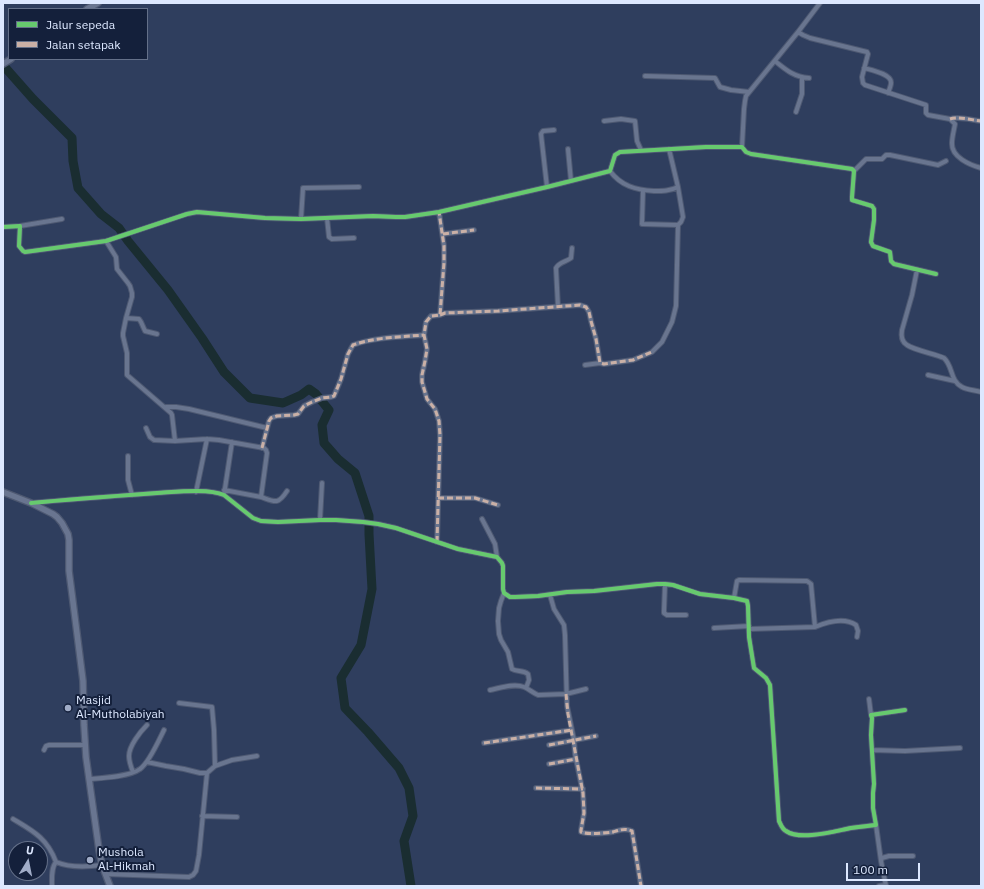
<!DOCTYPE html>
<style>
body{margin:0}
#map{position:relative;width:984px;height:889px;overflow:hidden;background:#2f3e5e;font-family:"IBM Plex Sans",sans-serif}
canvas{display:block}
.frame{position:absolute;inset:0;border:4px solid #dde8ff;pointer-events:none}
.legend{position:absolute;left:8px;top:8px;width:140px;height:52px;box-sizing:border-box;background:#14203b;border:1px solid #647089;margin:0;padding:5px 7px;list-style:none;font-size:12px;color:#dde8ff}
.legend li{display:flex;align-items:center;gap:8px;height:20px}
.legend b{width:20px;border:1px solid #647089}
.north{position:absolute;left:8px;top:841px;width:40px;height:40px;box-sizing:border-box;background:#14203b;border:1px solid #647089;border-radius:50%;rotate:10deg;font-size:11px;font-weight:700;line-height:16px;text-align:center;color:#dde8ff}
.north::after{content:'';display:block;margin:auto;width:14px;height:18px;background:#a0acc7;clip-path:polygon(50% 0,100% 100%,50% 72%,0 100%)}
.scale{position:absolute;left:846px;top:863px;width:74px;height:18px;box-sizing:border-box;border:2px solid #dde8ff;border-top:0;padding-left:5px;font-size:12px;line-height:14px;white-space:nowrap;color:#dde8ff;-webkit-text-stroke:3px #14203b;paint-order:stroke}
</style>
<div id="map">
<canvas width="984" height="889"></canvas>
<div class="frame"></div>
<ul class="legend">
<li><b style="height:5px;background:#67ca6e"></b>Jalur sepeda</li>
<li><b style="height:5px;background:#cab0a6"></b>Jalan setapak</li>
</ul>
<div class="north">U</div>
<div class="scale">100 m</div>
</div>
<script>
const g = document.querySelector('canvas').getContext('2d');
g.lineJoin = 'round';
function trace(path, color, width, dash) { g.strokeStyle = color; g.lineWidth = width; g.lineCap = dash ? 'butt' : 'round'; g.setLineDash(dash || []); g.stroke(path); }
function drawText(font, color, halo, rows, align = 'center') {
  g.font = font + ' "IBM Plex Sans",sans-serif'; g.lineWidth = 4; g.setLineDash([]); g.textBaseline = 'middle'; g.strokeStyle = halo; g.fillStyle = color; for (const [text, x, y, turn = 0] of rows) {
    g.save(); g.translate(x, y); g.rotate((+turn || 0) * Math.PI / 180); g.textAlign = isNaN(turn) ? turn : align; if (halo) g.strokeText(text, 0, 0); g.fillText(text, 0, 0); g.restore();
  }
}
const river = new Path2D(`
 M3,65L33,99L72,138L73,161L78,188L101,214L119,228L128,241L168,290L202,338L224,372L250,398L283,403L301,395L309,389L316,394L329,410L322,425L324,443L338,459L355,473L369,516V534L372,589L361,645L341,678L345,708L368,732L399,768L409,788L413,816L404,841L411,886`);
const street = new Path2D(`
 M820,3L798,32L803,35L810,38L867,52L868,54L862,77L863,83L865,85L926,105V113L928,115L950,119L955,124C954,130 952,137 952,143C951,157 970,165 981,168
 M775,61C786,70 794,77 809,78
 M864,68C871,70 892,74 891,83C891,86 889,90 888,93
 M645,76L715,78L720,87L731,90L749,92
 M796,112L802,94V78
 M950,119C959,116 971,120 981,121
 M604,121L621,119L635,121L637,141L641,150
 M742,147L744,109L745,101L746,96L798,32
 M568,149L571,181
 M610,171C621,186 636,190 654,191C663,191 670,191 678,187
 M854,171L866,159H882L886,155H890L938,165L946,161
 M547,187L541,134L543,131L554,130
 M643,190L642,224L678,225L681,222L683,217L678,187L669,149
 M327,218L329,237L332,239L354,238
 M301,219L303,188L359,187
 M20,226L62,219
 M3,227L20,226L19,246L23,251L25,252L106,241L187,214L197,212L265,218L301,219L373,216L396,217H405L439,212L547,187L610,171L615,155L620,152L706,147H742L746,152L751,154L852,169L854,171L852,197V200L872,206L874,209V220L871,242L873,246L890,252L891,261L894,264L936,274
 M443,234L474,230
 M106,241L116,257L117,269L128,283L130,286L132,293V297L126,318L123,333V336L127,353V375L171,413L172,415L175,441L207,439L219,440L264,448L266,450L267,453L261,497C275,502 278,505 287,491
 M917,270L912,295L902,330C901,336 902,342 907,345C914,350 935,354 944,358C953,366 950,381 962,387C967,390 975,390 981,392
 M558,307L556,268C559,262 566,262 571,258L572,248
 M440,315L445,313L498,311L580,305L586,307L589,312L591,321L596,339L600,363L604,364L633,360L652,352L662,342L672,322L676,306L678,225
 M126,318L139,319L141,322L145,331L157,334
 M585,365L600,363
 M928,375L955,381
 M166,407H176L189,409L267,428
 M146,428L150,437L154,440L175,441
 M262,448L269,421L271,418L277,416L294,415L298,414L304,406L312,402L322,398L331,397L334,396L341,379L348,354L353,345C375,337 401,337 424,335
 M128,456V480L132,495
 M224,490L261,497
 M196,492L207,439
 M224,495L232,442
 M438,498H475L498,505
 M31,503C73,499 115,496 157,493C175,492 208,488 224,495L253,518L261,521L278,522L320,520H336L363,522L378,524L396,528L458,549L497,557L502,563L503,566V589L504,593L510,597H515L538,596L567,592L594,591L657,584H665L673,585L700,594L734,598L747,601L748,606L749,637L754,668L766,678L770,685L779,821C781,825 782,829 786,831C800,841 835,831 851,828C859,827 867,826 876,825L873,808V793L874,784L871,735L872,718L871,715L905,710
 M482,519L495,544L497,557
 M320,520L322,483
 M437,542L440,435L439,421L435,409L427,399L422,382V375L425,361L427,349L424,335L426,322L431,316L440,315L444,263V246L439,212
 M665,584L664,611V613L667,615H686
 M504,593L501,601L499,608L498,621L499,634L501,640L508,652L512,669C517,672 523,670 528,674L529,680L526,688
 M550,595L554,609L564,625L565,635L567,706L574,740L575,754L583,793L584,813L581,830V832C589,835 605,833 613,832C620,830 625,828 632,831L641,886
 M734,598L737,581L739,580L807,581L811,584L815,627
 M714,628L749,626
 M749,629L815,627C827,622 844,617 856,625L858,631L857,637
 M490,690C500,688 514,683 524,687C529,689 533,693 538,695L566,694L586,689
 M869,699L871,715
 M484,743L572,730
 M549,745L596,736
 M44,750L46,746L49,745H85
 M872,750L905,751L960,748
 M147,762L166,766L184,769L200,773H207
 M549,764L576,759
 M215,766L232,760L257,756
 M133,772C131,767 129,762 129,756C129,746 140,732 147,725
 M89,779C102,778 129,777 140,769C149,763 159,740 164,730
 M536,788L583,789
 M202,816L237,817
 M13,819C33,831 47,838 56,862C70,868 87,867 102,865
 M876,825L881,861
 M105,874L189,877L193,875L196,871L199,855L207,773L215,766L214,730L212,707L179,703
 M52,886C52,878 51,868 56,862
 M879,886L886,885
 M886,886L881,861L882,858L889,856H913`);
const secondary = new Path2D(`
 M87,9L98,3
 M3,64L11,59
 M3,492L31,503L53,514L57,517L62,523L68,534L69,540V571L72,594L83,681L84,725L86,757L99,850L102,865L110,886`);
const quiet = new Path2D(`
 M950,119C959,116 971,120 981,121
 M443,234L474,230
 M440,315L445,313L498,311L580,305L586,307L589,312L591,321L596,339L600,363L604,364L633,360L652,352
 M262,448L269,421L271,418L277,416L294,415L298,414L304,406L312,402L322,398L331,397L334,396L341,379L348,354L353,345C375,337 401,337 424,335
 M438,498H475L498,505
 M437,542L440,435L439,421L435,409L427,399L422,382V375L425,361L427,349L424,335L426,322L431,316L440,315L444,263V246L439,212
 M566,694L568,714L583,793L584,813L581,830V832C589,835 605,833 613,832C620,830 625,828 632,831L641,886
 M484,743L572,730
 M549,745L596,736
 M549,764L576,759
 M536,788L583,789`);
const cycleway = new Path2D(`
 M3,227L20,226L19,246L23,251L25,252L106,241L187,214L197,212L265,218L301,219L373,216L396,217H405L439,212L547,187L610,171L615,155L620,152L706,147H742L746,152L751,154L852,169L854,171L852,197V200L872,206L874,209V220L871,242L873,246L890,252L891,261L894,264L936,274
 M31,503C73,499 115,496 157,493C175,492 208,488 224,495L253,518L261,521L278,522L320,520H336L363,522L378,524L396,528L458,549L497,557L502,563L503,566V589L504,593L510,597H515L538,596L567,592L594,591L657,584H665L673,585L700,594L734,598L747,601L748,606L749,637L754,668L766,678L770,685L779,821C781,825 782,829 786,831C800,841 835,831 851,828C859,827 867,826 876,825L873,808V793L874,784L871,735L872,718L871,715L905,710`);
const markers = [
 [68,708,4,"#a0acc7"],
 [90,860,4,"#a0acc7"]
];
const poiNames = [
 ["Masjid",76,701],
 ["Al-Mutholabiyah",76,715],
 ["Mushola",98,853],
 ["Al-Hikmah",98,867]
];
trace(river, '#1a2d31', 9);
trace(street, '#4e5972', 6);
trace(secondary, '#4e5972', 8);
trace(street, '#69758f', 4);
trace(secondary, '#697590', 5.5);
trace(quiet, '#cab0a6', 3, [6, 3]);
trace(cycleway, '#67ca6e', 4);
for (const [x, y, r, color] of markers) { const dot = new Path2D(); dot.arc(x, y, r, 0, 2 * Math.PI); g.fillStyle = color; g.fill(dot); trace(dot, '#14203b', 1.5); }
drawText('12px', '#dde8ff', '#14203b', poiNames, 'left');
</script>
